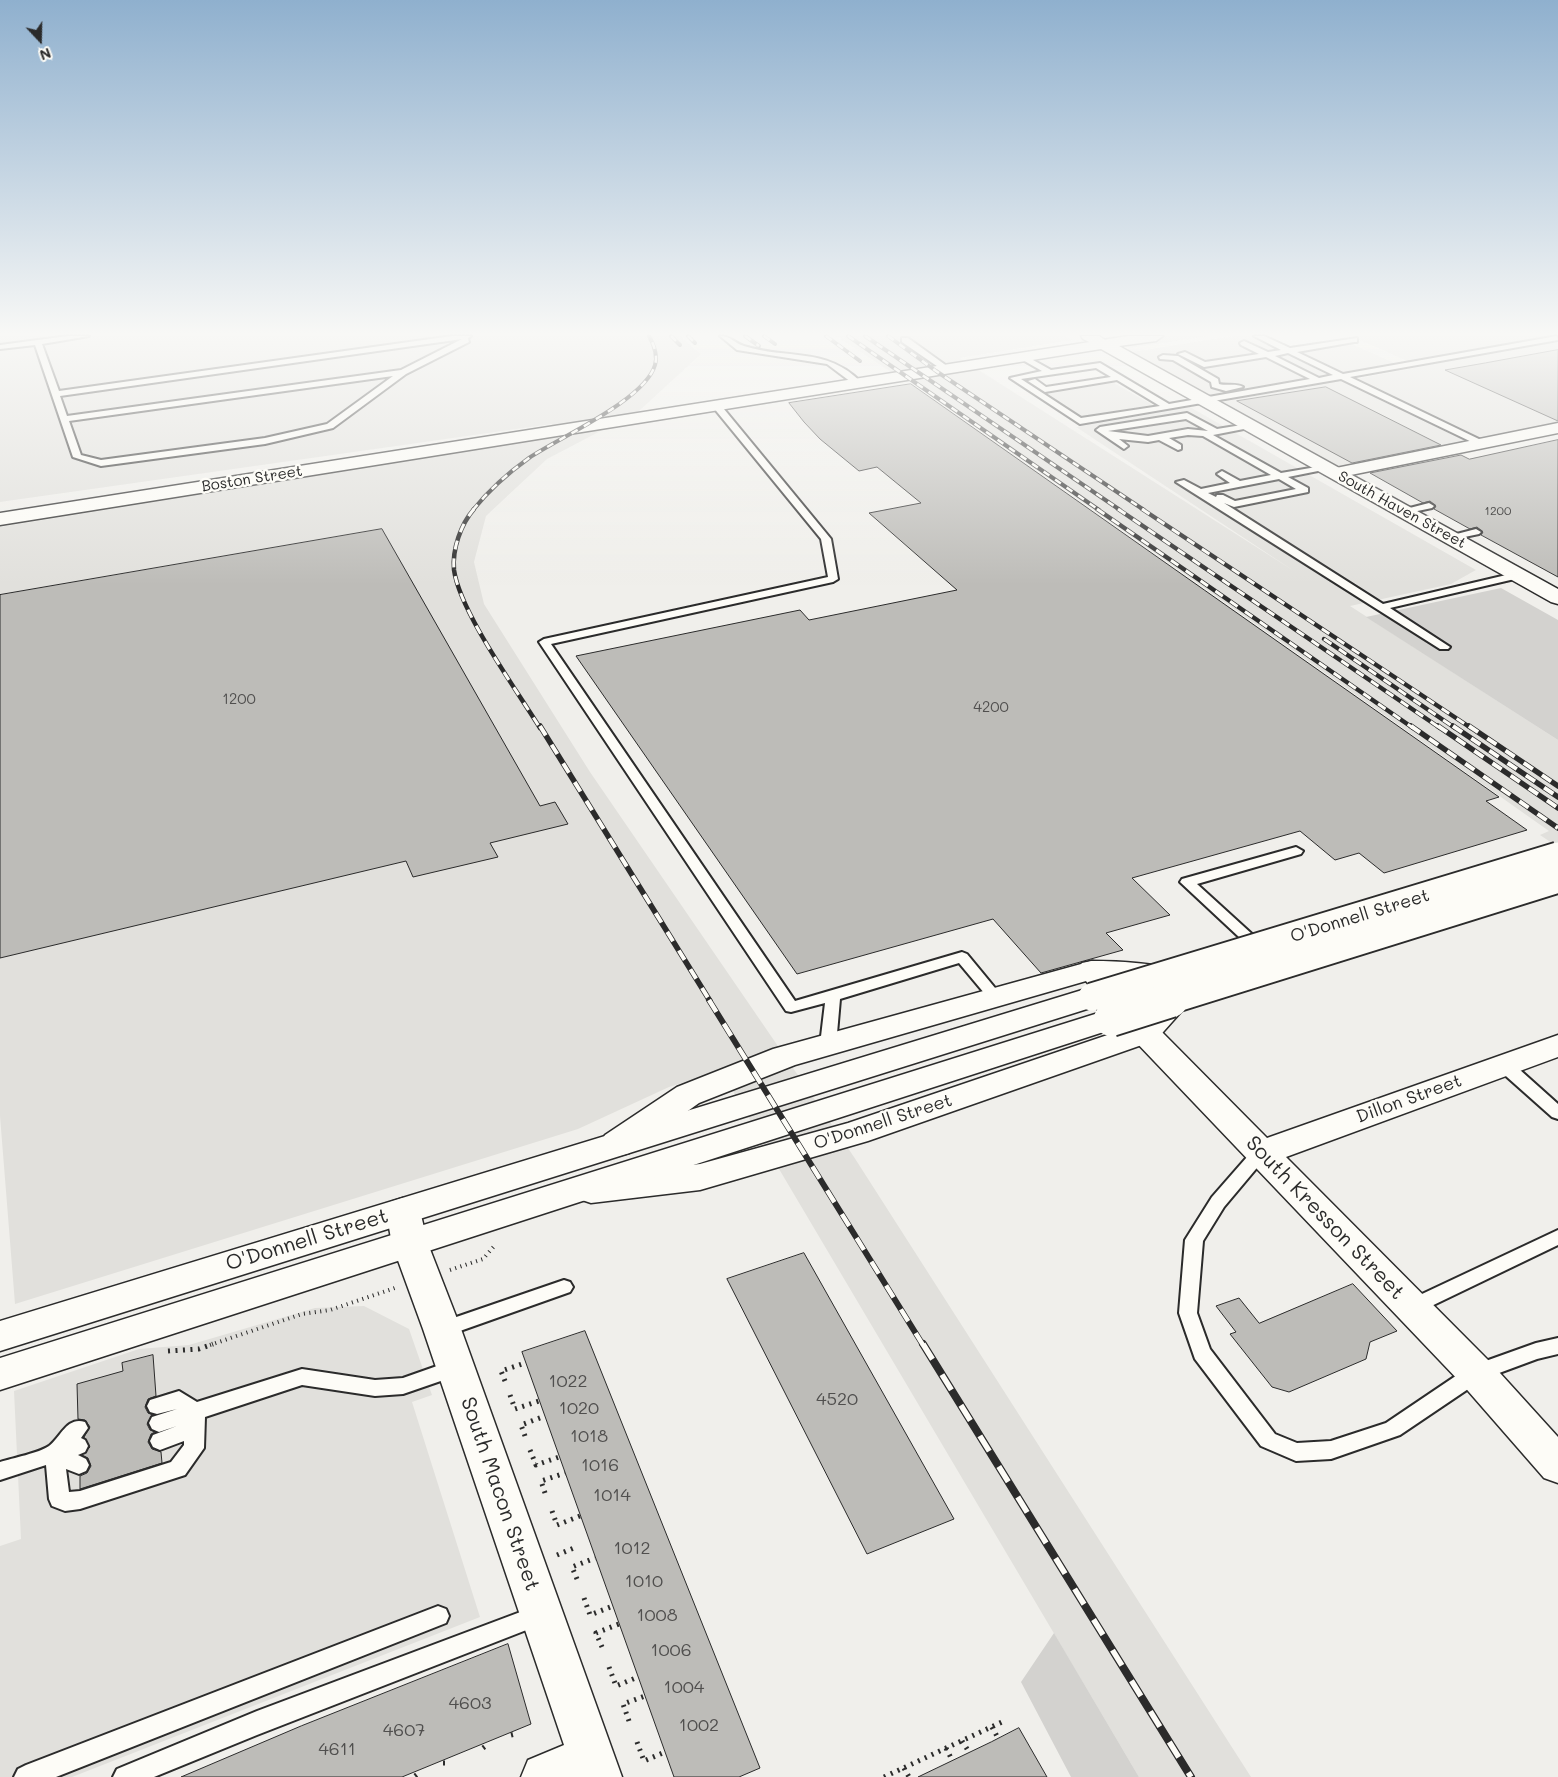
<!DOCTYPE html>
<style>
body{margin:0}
#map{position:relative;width:1558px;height:1777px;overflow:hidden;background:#f0efeb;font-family:Mali,sans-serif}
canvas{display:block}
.north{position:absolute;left:15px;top:15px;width:50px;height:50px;-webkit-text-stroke:4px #fdfcf7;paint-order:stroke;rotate:159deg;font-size:14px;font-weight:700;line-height:20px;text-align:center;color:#2b2b2b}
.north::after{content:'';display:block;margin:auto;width:18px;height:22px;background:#2b2b2b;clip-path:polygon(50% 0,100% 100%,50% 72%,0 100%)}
</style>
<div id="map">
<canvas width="1558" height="1777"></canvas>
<div class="north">N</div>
</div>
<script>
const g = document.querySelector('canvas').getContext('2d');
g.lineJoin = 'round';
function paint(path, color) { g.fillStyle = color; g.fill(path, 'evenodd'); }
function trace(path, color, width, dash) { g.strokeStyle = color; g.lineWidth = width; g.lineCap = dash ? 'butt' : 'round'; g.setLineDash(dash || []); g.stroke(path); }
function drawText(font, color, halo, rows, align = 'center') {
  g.font = font + ' Mali,sans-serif'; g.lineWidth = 5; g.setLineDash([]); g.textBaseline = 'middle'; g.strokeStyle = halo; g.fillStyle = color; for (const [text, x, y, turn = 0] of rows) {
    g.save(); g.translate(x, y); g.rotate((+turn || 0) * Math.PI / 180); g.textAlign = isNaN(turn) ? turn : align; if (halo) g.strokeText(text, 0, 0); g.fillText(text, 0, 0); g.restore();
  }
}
const built = new Path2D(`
 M0,336H680L701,354L639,411L547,459L486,516L474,562L484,604L590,772L854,1157L1251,1777H1139L721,1071L669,1087L578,1129L15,1304L0,1116V527L542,439L552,424L0,502Z
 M836,336H1065L1072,340L960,358L1294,571L1076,427L1190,407L1476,570L1451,584L1350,606L1558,740V847L1540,835L1549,831L911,381L891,372Z
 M1109,336H1209L1130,348Z
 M1233,336H1250L1331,376L1210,396L1131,352Z
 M1351,336H1558V423L1474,441L1350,380L1420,367Z
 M1352,344L1397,364L1342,373L1301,353Z
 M1342,380L1467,442L1339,467L1221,402Z
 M1112,382L1153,405L1079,417L1041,393Z
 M364,1306L409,1329L432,1395L412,1402L480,1617L72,1777H0V1546L21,1539L14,1391L139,1349L189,1345L315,1308Z`);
const green = new Path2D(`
 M1501,588L1558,620V740L1366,617Z
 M1054,1633L1139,1777H1071L1021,1682Z`);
const building = new Path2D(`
 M1558,350V421L1445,370L1485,363Z
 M911,384L1499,797L1486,801L1527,830L1384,873L1359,853L1335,860L1300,831L1132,878L1170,915L1106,933L1123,950L1041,973L993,919L797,974L576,656L800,610L809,620L957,590L869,513L921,503L877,467L859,471L820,439L804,422L789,403Z
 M1326,387L1441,445L1352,463L1237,401Z
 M1558,440V577L1481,535L1483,532L1477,527L1470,529L1434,509L1436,506L1430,501L1423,503L1370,473L1461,455L1469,459Z
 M382,529L540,806L555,802L568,824L490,843L498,857L413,877L406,861L0,958V595Z
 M804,1253L954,1519L867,1554L727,1279Z
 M1353,1284L1397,1331L1370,1342L1366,1359L1289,1392L1272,1387L1230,1334L1236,1332L1216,1306L1239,1298L1259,1323Z
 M585,1331L760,1768L739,1777H674L522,1352Z
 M153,1355L156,1396L148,1399L145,1407L148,1413L153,1415L147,1424L150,1430L155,1432L151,1434L148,1442L152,1449L161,1452L162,1463L80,1489V1476L87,1473L91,1466L88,1458L82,1455L90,1447L84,1437L90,1427L85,1420L78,1419L77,1384L123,1371L122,1363Z
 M508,1644L531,1724L402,1777H181L301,1726Z
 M1019,1728L1047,1777H918L991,1742Z`);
const pathFar1 = new Path2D(`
 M450,1270L483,1259L496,1244
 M210,1345L302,1314L330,1310L395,1288`);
const path = new Path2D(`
 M168,1351L199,1349L213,1344
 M505,1381L501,1371L525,1363
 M510,1395L515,1409L539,1401
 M525,1436L521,1425L545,1416
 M530,1450L536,1465L559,1457
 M545,1493L541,1481L565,1473
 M552,1511L557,1525L580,1516
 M557,1555L574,1548
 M577,1579L572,1567L595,1558
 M584,1598L590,1615L613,1606
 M602,1647L596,1633L619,1624
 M609,1667L616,1686L638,1677
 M629,1721L623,1704L645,1696
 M992,1727L998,1738
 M511,1735L515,1734
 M962,1741L969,1752
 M637,1742L644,1761L665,1752
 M483,1748L487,1745
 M946,1748L952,1760
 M443,1763H447
 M904,1768L909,1777
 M415,1776L419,1773
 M884,1777L1002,1722`);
const lane = new Path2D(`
 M68,336H89L42,344L59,391L452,336H471L468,338L469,342L406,374L333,428L265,444L101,466L73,457L35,345L0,349V345ZM462,339L401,370L67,416L60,396ZM393,376L327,424L265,438L101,460L81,455L69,421Z
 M720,336C731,336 734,343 744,346C787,360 826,346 862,383L855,385L827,364L737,350Z
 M1254,336H1264L1290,348L1357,338V342H1354L1297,352L1343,374L1557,336L1558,340L1350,377L1483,441L1484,443L1480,446L1341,379L1080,424L1010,378L1042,371L1021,359L1020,357L1024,355L1051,370L1100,363L1169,404L1310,379L1266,357L1204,367L1178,354L1185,352L1205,362L1259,354L1241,345L1240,343L1244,341L1268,352L1281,350ZM1288,353L1333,375L1319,378L1275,356ZM1096,368L1111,377L1046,387L1035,379L1028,381L1045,392L1117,380L1160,406L1081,418L1021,379Z
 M902,338H908L951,369L944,371L902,342Z
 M1163,355L1178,356L1218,379L1219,384C1227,386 1237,383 1243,387L1226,391L1212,387L1211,382L1173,360L1160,359L1159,357Z
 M716,402L719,403L831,539L838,579L833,582L551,644L795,1001L962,952L967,954L1000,994L1002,997L1000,1000H990L959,963L840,999L836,1045L833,1049H823L820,1045L825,1003L791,1012L786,1011L539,642L544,639L828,577L821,539L713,407V403Z
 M1187,413L1217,429L1254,423V427L1213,435L1281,473L1328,465V469L1288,477L1308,488V492L1234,507L1224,503L1383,604L1519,572L1524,575L1519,578L1390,608L1450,647L1448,649H1440L1176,482L1184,480L1201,489L1230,483L1217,474L1222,471L1240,481L1271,475L1203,436L1188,435L1169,438L1181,445V449L1178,450L1159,440L1148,442L1119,439L1128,446L1124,449L1096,430L1100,427ZM1186,419L1208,431L1188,429L1148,436L1108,431ZM1279,479L1296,489L1235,501L1223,495H1217L1216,497L1208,493Z
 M1429,503L1434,506L1432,508L1403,514L1398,511Z
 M1476,529L1481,532L1479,534L1450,540L1445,537Z
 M1296,847L1303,851L1301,854L1197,884L1264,945L1266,948L1264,951H1254L1180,882L1182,879Z
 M1504,1060L1510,1061L1558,1104V1119L1552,1117L1498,1069L1496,1065L1498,1061Z
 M1260,1147L1266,1149L1268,1153L1266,1157L1224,1207L1203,1241L1197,1313L1210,1349L1275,1434L1297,1443L1331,1441L1386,1423L1469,1367L1536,1343L1558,1338V1354L1537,1359L1483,1379L1400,1435L1331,1459L1296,1461L1261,1446L1195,1359L1179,1313L1185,1240L1212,1197L1254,1149Z
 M1558,1230V1245L1419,1312L1412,1314L1405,1312L1403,1307L1405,1302Z
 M564,1280L570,1282L573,1287L570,1292L443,1337L436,1334L434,1329L436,1324Z
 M454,1360L461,1362L464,1368L461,1374L403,1394L375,1396L302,1385L205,1417L204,1448L185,1475L80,1509L65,1511L52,1506L49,1499L46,1465L0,1480V1462C13,1458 39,1453 49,1446C61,1437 67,1416 85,1422L88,1428L81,1438L85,1440L88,1446L85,1452L78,1455L86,1459L89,1465L86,1471L79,1474L66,1469L69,1492L80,1491L171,1462L184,1445V1441L160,1450L153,1447L150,1441L153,1435L177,1426L159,1432L152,1429L149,1423L152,1417L177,1409L157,1414L150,1412L147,1406L150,1400L179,1391L197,1402L302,1369L375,1380L403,1378Z
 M539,1605L547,1608L550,1615L547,1622L257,1735L154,1777H113L117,1769L257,1711Z
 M438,1606L446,1609L449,1616L446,1623L56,1777H14L18,1769L26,1765Z`);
const street = new Path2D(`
 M1081,336H1099L1111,344L1103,349L1083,339Z
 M1558,423V433L1336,478L1330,477L1327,473L1330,469L1336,468Z
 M1092,961L1102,963L1156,1026L1267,1138L1558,1035V1057L1286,1157L1490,1362L1558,1437V1483L1544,1478L1462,1384L1134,1040L1077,970L1082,963Z
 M403,1198L415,1202L420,1211L428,1244L461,1329L622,1777H521L528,1760L564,1745L423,1329L392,1244L386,1211L391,1202Z`);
const secondary = new Path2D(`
 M1128,336H1163L1156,341L1119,346L1558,589V604L1551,602L1101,349L0,525V513Z
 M1092,961C1122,961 1150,963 1179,970L1184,977L1179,984L1169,987L1134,980L1093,979L795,1065L699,1103L629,1153L617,1156L605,1153L600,1144L605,1135L677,1087L773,1049Z
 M1181,985L1192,988L1196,995L1156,1040L868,1141L700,1190L591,1203L579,1199L574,1190L579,1181L591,1177L700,1164L848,1123L1134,1026L1170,988Z`);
const primary = new Path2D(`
 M1092,987L1103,990L1107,997L1103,1004L0,1351V1321Z
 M1111,1009L1122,1012L1126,1019L1122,1026L0,1390V1358Z`);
const railFar4 = new Path2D(`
 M671,336L680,345
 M688,336L695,343
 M745,336L759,346
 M764,336L775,344
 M826,336L860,361
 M848,336L1099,510
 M865,336L1120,510
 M888,336L936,371L1144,510
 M473,510C489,490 508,473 529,458C560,437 645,400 655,365C658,355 654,345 649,336`);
const railFar3 = new Path2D(`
 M474,509C461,524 452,549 454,570C460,612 516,689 540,728
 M1097,509L1413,728
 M1118,509L1440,728
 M1142,509L1471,728
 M1324,639L1455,728`);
const railFar2 = new Path2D(`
 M540,726L710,1001
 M1411,726L1558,828
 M1438,726L1558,808
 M1453,726L1558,797
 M1469,726L1558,786`);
const railFar1 = new Path2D(`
 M709,1000L923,1345`);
const rail = new Path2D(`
 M923,1344L1191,1777`);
const primaryBridgeFar1 = new Path2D(`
 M1092,997L1558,856
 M1167,1001L1558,879`);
const primaryBridge = new Path2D(`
 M1111,1019L1171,1000`);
const farNumbernames = [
 ["1200",1498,511]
];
const farStreetnames = [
 ["Boston Street",252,479,-9],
 ["South Haven Street",1402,510,29]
];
const numberNames = [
 ["1200",239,699],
 ["4200",991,707]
];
const streetNames = [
 ["O'Donnell Street",1360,916,-17],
 ["Dillon Street",1409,1099,-20],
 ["O'Donnell Street",883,1122,-18]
];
const nearNumbernames = [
 ["1022",568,1381],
 ["4520",837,1399],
 ["1020",579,1408],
 ["1018",589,1436],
 ["1016",600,1465],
 ["1014",612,1495],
 ["1012",632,1548],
 ["1010",644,1581],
 ["1008",657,1615],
 ["1006",671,1650],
 ["1004",684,1687],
 ["4603",470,1703],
 ["1002",699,1725],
 ["4607",404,1730],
 ["4611",337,1749]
];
const nearStreetnames = [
 ["South Kresson Street",1325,1218,46],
 ["O'Donnell Street",307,1240,-17],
 ["South Macon Street",500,1494,71]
];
paint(built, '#e1e0dc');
paint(green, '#d3d2cf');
paint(building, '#bdbcb8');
trace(building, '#2b2b2b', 1);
trace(lane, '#2b2b2b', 4);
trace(street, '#2b2b2b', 3);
trace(secondary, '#2b2b2b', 3);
trace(primary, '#2b2b2b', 3);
trace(pathFar1, '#2b2b2b', 4, [1, 4.5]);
trace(path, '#2b2b2b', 5, [2, 5.5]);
paint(lane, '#fdfcf7');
paint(street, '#fdfcf7');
paint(secondary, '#fdfcf7');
paint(primary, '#fdfcf7');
trace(railFar4, '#2b2b2b', 4);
trace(railFar3, '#2b2b2b', 4.5);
trace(railFar2, '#2b2b2b', 5.5);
trace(railFar1, '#2b2b2b', 6);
trace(rail, '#2b2b2b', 8);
trace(railFar4, '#fdfcf7', 2.5, [7]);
trace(railFar3, '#fdfcf7', 3, [9]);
trace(railFar2, '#fdfcf7', 4, [11]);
trace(railFar1, '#fdfcf7', 4.5, [14]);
trace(rail, '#fdfcf7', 5.5, [18]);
trace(primaryBridgeFar1, '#2b2b2b', 31, []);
trace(primaryBridge, '#2b2b2b', 38, []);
trace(primaryBridgeFar1, '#fdfcf7', 27);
trace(primaryBridge, '#fdfcf7', 34);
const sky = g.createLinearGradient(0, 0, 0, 585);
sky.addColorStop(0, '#8fb0ce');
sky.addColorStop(0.57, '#f8f8f6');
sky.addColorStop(1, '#f8f8f600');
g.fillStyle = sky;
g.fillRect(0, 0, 1558, 585);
drawText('12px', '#504f4e', null, farNumbernames);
drawText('15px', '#2b2b2b', '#fdfcf7', farStreetnames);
drawText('15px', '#504f4e', null, numberNames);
drawText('18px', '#2b2b2b', '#fdfcf7', streetNames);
drawText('18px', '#504f4e', null, nearNumbernames);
drawText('21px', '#2b2b2b', '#fdfcf7', nearStreetnames);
</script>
